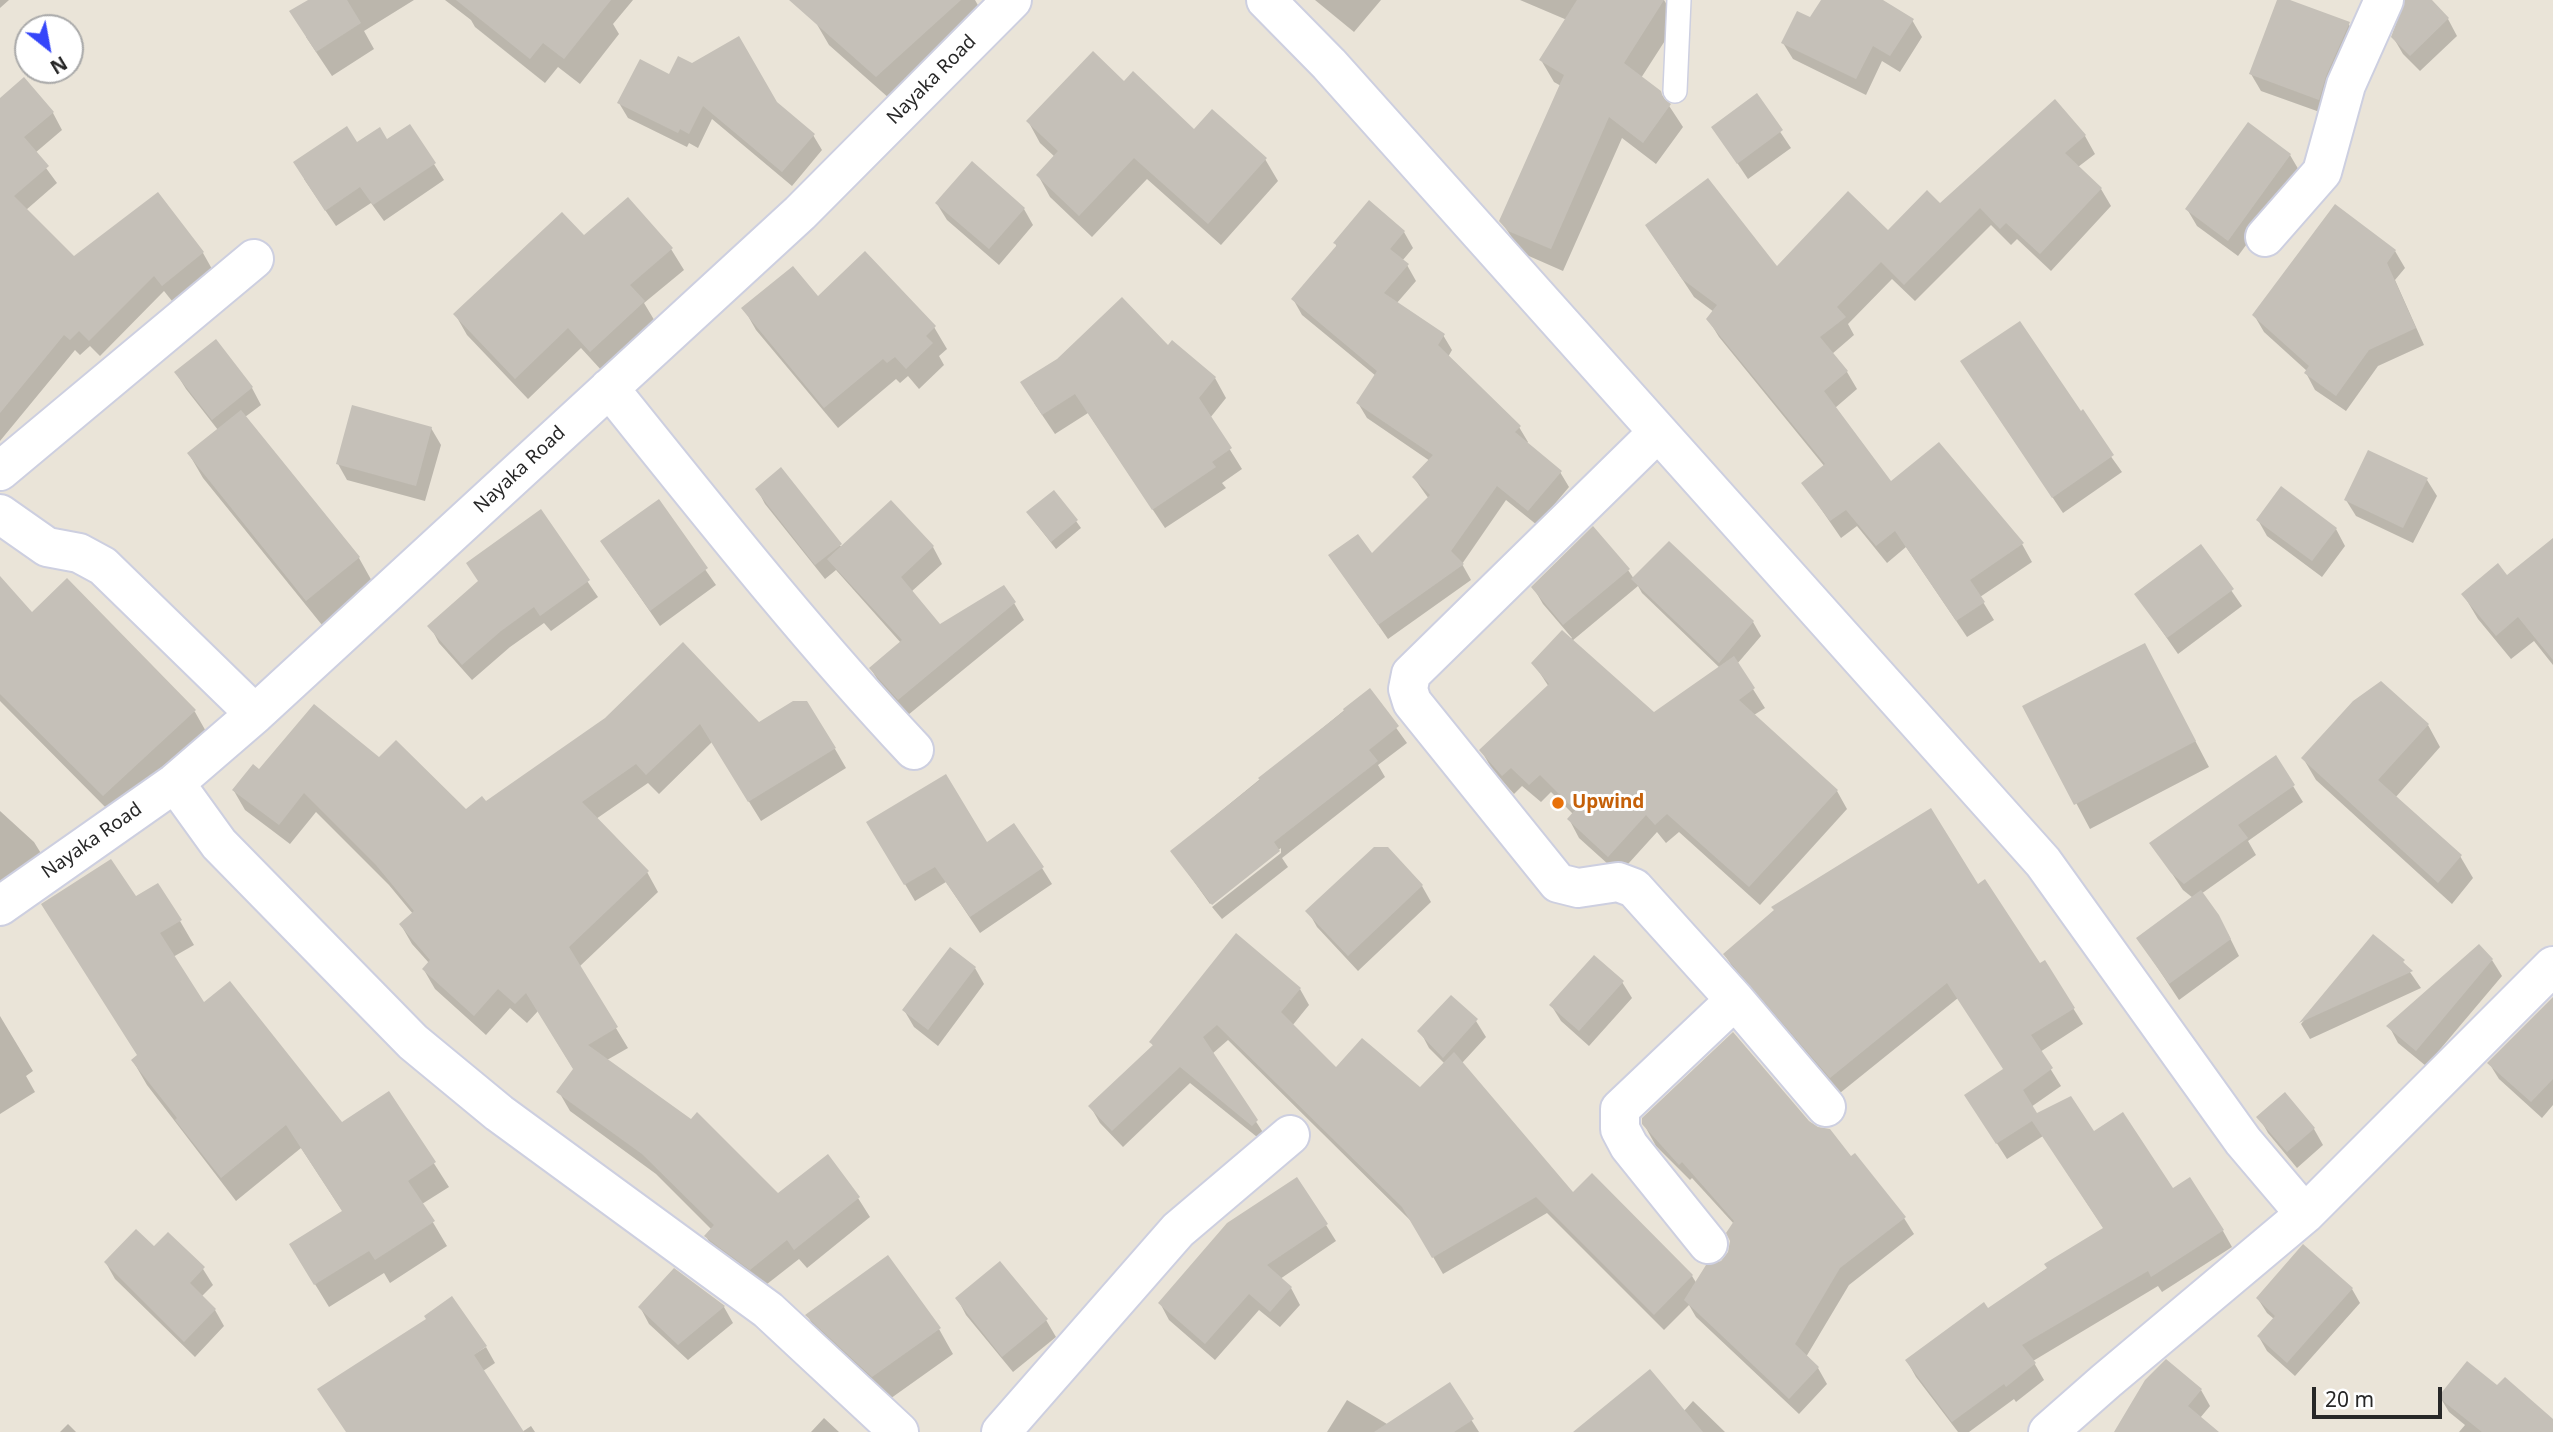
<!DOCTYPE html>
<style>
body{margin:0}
#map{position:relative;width:2553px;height:1432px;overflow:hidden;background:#eae4d8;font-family:"Noto Sans",sans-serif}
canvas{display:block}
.north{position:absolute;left:14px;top:14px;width:70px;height:70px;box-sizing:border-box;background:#fff;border:2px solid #a9a9a9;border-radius:50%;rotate:149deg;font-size:19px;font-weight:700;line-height:28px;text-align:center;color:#272727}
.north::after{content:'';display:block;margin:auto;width:24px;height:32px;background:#3546fa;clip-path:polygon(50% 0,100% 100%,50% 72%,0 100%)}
.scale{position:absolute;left:2312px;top:1387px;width:130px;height:32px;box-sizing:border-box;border:4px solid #272727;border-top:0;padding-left:9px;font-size:21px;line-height:24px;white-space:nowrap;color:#272727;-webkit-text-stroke:5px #fff;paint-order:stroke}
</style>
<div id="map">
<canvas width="2553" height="1432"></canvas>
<div class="north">N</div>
<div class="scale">20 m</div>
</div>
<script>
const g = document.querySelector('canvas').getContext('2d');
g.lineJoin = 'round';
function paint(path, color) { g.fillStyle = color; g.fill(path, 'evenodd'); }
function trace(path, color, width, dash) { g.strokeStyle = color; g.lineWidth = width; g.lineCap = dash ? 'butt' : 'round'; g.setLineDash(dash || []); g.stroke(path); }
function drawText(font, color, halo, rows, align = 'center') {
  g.font = font + ' "Noto Sans",sans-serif'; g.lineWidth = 6; g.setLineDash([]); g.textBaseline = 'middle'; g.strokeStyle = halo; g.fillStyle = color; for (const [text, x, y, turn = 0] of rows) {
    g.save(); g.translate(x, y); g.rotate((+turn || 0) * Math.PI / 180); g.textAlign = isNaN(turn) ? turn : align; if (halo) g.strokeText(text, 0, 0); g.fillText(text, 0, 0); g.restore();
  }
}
const shadow = new Path2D(`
 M0,0H9L0,8Z
 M312,0H414L364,31L374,49L332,76L306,37Z
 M445,0H633L613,24L619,34L580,84L558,67L545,83L475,27L471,20Z
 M818,0H975L983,14L890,99L829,45L815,21Z
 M1315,0H1381L1354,32Z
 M1520,0H1664L1677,22L1641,78L1660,92L1683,127L1656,164L1622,138L1563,271L1522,253L1501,221L1561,86L1554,82L1541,60L1567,20Z
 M1823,0H1879L1912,20L1922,37L1900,72L1882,61L1866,95L1793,59L1783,43L1811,20Z
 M2279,0H2285L2348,23L2358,40L2328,115L2261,91L2251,74Z
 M2406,0H2429L2448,19L2457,36L2420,71L2403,54L2393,37Z
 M669,76L776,103L813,135L822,150L792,186L712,119L698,148L689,143L687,147L628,118L619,103Z
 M24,80L53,113L62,130L35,153L57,183L26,210L74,258L203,253L212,269L172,301L164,291L100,356L90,346L80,355L75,350L0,441V100Z
 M1124,83L1194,131L1265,159L1278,181L1221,245L1147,179L1092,237L1050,197L1038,175L1055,157L1040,143L1028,121Z
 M1756,96L1791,148L1748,179L1713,127Z
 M2055,101L2085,136L2095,154L2078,167L2101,189L2111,206L2051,271L2017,239L2011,245L1991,225L1915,301L1892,279L1848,324L1854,335L1832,354L1847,372L1857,389L1835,408L1891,483L1939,444L2022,544L2032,562L1980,597L1994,620L1967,637L1906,547L1887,563L1857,526L1841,538L1803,483L1825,467L1719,337L1708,319L1714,312L1694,297L1647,226L1777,269L1888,232L1940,206Z
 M410,126L444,180L384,221L371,203L336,226L304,179L357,145L387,142Z
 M2290,155L2300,172L2238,256L2197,226L2187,209Z
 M1369,203L1404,232L1413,248L1402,261L1407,265L1416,281L1396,304L1443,335L1452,350L1448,357L1519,427L1528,442L1526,444L1560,472L1569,487L1537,525L1506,500L1462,564L1471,580L1388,639L1330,556H1372L1429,499L1414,478L1430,461L1367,418L1358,403L1376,376L1302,315L1293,299L1337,247L1335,243Z
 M937,204L1024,209L1033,225L999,265L947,220Z
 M583,238L671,249L684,270L644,303L656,323L603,372L581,348L528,399L467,335L455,314Z
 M2395,251L2405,268L2395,280L2424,345L2378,366L2346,411L2315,390L2306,373L2307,371L2264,332L2254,315Z
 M817,298L934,327L947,349L939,356L944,365L919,389L908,376L900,383L896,379L838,428L756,330L744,309Z
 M216,342L252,388L261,405L245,417L359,558L373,583L322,625L203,478L189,454L218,430L186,389L176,373Z
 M1172,343L1215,378L1226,398L1210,418L1242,469L1222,483L1226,488L1165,528L1088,413L1055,434L1034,403L1168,348Z
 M1972,378L2080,413L2122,472L2063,513Z
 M431,428L441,445L425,501L347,480L338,464Z
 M2427,480L2437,496L2413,543L2356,516L2346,500Z
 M757,489L842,547H933L942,564L911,592L939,627L1014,603L1024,620L908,715L881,685L871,669L901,643L836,570L825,579L765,504Z
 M658,502L716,585L660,626L602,542Z
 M540,512L598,597L551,631L544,623L510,647L472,680L439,643L430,626L479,583Z
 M1033,520L1076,521L1081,528L1056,549Z
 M2258,520L2336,529L2345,546L2322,577L2267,536Z
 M2553,540V665L2534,641L2511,659L2478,619L2463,594L2507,578Z
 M2201,547L2242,606L2178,654L2136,594Z
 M1628,570L1634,579L1753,622L1761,636L1737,664L1765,708L1754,715L1837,791L1847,809L1760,905L1679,832L1666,843L1657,832L1619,874L1579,838L1569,819L1573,814L1551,792L1541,802L1522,786L1514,794L1492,769L1481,750L1549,687L1534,664L1572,638L1543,604L1533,587ZM1638,586L1642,593L1720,668L1654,714L1572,641Z
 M0,578L32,614L67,581L195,712L208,735L117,819L0,701Z
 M2158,670L2209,767L2090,829L2025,707Z
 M1369,690L1407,743L1378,765L1385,777L1282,858L1288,867L1222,919L1212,907L1281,853V848L1210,904L1172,851Z
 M606,719L759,724L835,749L846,768L761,821L712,742L659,794L648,783L596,819L647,872L658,892L579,967L628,1048L607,1060L778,1196L858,1198L870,1217L807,1268L799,1259L762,1288L717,1256L706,1236L712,1230L656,1174L570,1111L559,1092L574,1070L538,1011L527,1023L510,1008L486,1035L435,989L424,970L429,963L412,944L401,925L413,914L389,885L316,812L290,844L245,810L234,791L260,772L379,760L465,812L486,804Z
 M2428,725L2440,747L2395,798L2460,856L2473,878L2452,904L2316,780L2303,758Z
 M2293,786L2303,802L2248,841L2256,855L2201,894L2228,934L2239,956L2179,1000L2138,938L2193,898L2183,890L2152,844Z
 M0,811L34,842L42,855L0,892Z
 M868,822L987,844L1042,868L1052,884L980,933L946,882L915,901Z
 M1422,886L1431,902L1358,971L1317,927L1308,911Z
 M1977,887L2073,1008L2083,1024L2040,1052L2061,1086L2031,1107L2036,1115L2093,1133L2223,1231L2232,1247L2162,1292L2158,1286L2033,1361L2044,1380L2016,1402L2014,1399L1969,1432H1958L1916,1377L1907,1361L1987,1310L2104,1229L2043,1136L2007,1159L1976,1111L2005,1070L1958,998L1840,1093L1735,971L1725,955Z
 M135,899L180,921L194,945L173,957L203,1004L341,1124L389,1093L449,1187L422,1204L447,1246L390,1283L384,1273L329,1307L305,1268L343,1212L301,1148L236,1201L147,1085L133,1061L139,1056Z
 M2374,937L2403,962L2421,988L2310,1039L2301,1024Z
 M2492,960L2502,976L2426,1066L2398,1043L2389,1026Z
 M975,968L984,984L938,1046L914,1027L904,1010Z
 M1622,982L1632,998L1589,1046L1561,1021L1551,1005Z
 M1300,989L1309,1005L1292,1026L1336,1069L1420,1090L1445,1064L1429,1048L1420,1031L1476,1021L1486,1037L1462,1063L1573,1194L1692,1276L1697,1284L1722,1263L1730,1253L1734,1224L1692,1178L1690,1180L1656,1146L1646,1128L1808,1122L1904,1218L1914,1234L1849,1285L1806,1357L1818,1368L1827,1384L1799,1414L1696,1317L1689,1305L1664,1330L1547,1213L1443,1274L1414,1224L1228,1040L1212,1054L1266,1137L1262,1141L1190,1083L1123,1147L1100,1123L1090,1106L1154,1047L1151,1042Z
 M2553,999V1105L2542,1118L2499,1079L2489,1063Z
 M0,1016L33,1071L26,1076L35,1092L0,1114Z
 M2259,1117L2314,1129L2323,1145L2297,1168L2268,1133Z
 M1326,1225L1336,1241L1280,1279L1291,1288L1300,1305L1280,1327L1259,1310L1215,1360L1169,1320L1160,1303Z
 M154,1249L203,1269L213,1285L201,1297L215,1310L224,1326L195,1357L115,1279L106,1263Z
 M674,1271L724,1307L733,1323L688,1360L649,1324L640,1307Z
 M2352,1289L2360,1303L2295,1376L2267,1351L2259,1337L2274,1319L2267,1313L2258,1299Z
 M957,1298L1046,1320L1056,1337L1013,1372L966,1315Z
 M807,1315L939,1329L953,1354L887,1401L822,1340Z
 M486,1347L495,1363L483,1371L522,1432L531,1426L535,1432H346Z
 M1449,1385L1479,1432H1417Z
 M2497,1388L2553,1421V1432H2459L2465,1425L2449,1412L2440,1397Z
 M2201,1390L2210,1406L2200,1418L2216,1432H2116Z
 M1347,1400L1392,1427L1395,1432H1327Z
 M1693,1401L1725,1432H1607L1684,1411Z
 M824,1418L839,1432H811Z
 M68,1424L76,1432H60Z`);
const building = new Path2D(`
 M308,0H347L361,23L316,52L289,11Z
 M456,0H611L564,59L543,43L530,59Z
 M789,0H961L876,77Z
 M1577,0H1664L1624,63L1661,91L1663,98L1671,104L1643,143L1609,117L1551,249L1508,231L1499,221L1564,75L1539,60Z
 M1821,0H1883L1914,19L1890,56L1873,46L1856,79L1781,43L1797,11L1810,17Z
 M2277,0H2290L2350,22L2326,76L2319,100L2249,74Z
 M2405,0H2432L2449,18L2410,56L2391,37Z
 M739,36L777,102L815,134L782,172L703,106L689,134L680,129L678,133L617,103L640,59L669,74L678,56L692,63Z
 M1093,51L1124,81L1133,71L1194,129L1212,109L1267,158L1208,224L1134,158L1079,216L1036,175L1058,151L1026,121Z
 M24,77L54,112L24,137L49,166L14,196L74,256L158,192L204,252L162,286L154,276L89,341L79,331L70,340L64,335L0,413V98Z
 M1757,93L1783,130L1737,164L1711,127Z
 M2055,99L2086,135L2065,153L2102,188L2040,254L2006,223L2000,229L1980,208L1904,285L1881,262L1837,307L1846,317L1820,337L1848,371L1824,391L1891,481L1939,442L2024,543L1970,580L1985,602L1956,621L1895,531L1876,546L1846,510L1830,521L1801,483L1825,464L1706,319L1717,305L1682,279L1645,225L1708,178L1777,266L1848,191L1888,230L1927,190L1940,203Z
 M2248,122L2291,154L2228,241L2185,209Z
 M410,124L436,163L373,205L360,187L325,211L293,162L347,126L357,142L380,127L387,139Z
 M972,161L1025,208L989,249L935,203Z
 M628,197L673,248L630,285L645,301L590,352L568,328L515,379L453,314L562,212L584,235Z
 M1369,200L1405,231L1390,249L1409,264L1384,293L1445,334L1438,345L1521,426L1515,432L1562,471L1528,511L1497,486L1451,551L1464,564L1378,625L1328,555L1358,534L1372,553L1430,495L1412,477L1433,455L1356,403L1377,371L1291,299L1337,245L1333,243Z
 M2335,204L2396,250L2387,263L2416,328L2369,350L2336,396L2304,373L2309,366L2252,315Z
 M865,251L936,326L926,336L933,343L906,369L895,357L887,363L883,359L824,408L741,308L793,266L818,296Z
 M1122,297L1168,345L1172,340L1216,377L1199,398L1232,448L1212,462L1216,467L1152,510L1075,394L1042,415L1020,382L1057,359Z
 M2020,321L2081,411L2083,409L2114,455L2052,498L1960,361Z
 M216,339L253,387L212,420L174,372Z
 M352,405L432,427L416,486L336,464Z
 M241,410L360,557L306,601L187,453Z
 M2368,450L2428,478L2403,528L2344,500Z
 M781,467L842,544L815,565L755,489Z
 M2281,486L2337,528L2312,561L2256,520Z
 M1054,490L1078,520L1051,542L1026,512Z
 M659,499L708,568L650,611L600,541Z
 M891,500L934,546L901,577L940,624L1004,585L1016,602L898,700L869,668L902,640L827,559Z
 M541,509L590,580L540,616L534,607L501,631L462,665L427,626L478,581L466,563Z
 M1593,526L1630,569L1563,625L1531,587Z
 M2553,538V660L2518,617L2496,636L2461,594L2498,563L2507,575Z
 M1669,541L1754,621L1719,663L1631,579Z
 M2201,544L2234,589L2167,638L2134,594Z
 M0,576L32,612L67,578L196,710L103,796L0,694Z
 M1562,630L1654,712L1734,656L1755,688L1739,700L1838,790L1749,887L1667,814L1655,825L1646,815L1608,857L1567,819L1575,810L1540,775L1529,785L1511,768L1502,776L1479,750L1549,684L1531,663Z
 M683,642L759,722L793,701H807L836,748L748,802L700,724L646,775L636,764L582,802L649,871L569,947L618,1027L588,1045L691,1119L697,1112L778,1193L828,1154L860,1197L794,1250L787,1240L750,1270L704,1236L714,1225L642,1154L556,1092L573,1069L526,993L515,1004L498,989L474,1016L422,969L430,960L399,924L414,911L376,865L304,793L279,825L232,790L253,764L259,769L314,704L379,757L396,740L466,809L482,796L486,801L605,718Z
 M2145,643L2196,741L2074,805L2022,706Z
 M2381,681L2429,724L2378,780L2462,855L2438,883L2301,758L2353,701Z
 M1370,688L1399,726L1369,750L1378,761L1274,842L1280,851L1212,905L1170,851L1260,780L1258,778L1344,711L1343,709Z
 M2276,755L2295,785L2238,825L2248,838L2184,884L2171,873L2149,843Z
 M946,774L987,842L1014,823L1044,867L970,917L935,867L904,885L866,822Z
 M1931,808L1978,884L1985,879L2040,963L2045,960L2075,1008L2031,1035L2053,1068L2023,1090L2037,1113L2071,1096L2094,1131L2123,1112L2173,1188L2190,1177L2224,1230L2151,1277L2148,1271L2022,1345L2036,1363L2006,1387L2004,1384L1952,1422L1905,1360L1984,1302L1988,1308L2047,1268L2044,1264L2103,1228L2032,1121L1996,1144L1964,1095L2003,1069L1947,983L1830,1078L1723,954L1774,910L1771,907Z
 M1374,847H1388L1423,885L1348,956L1305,911Z
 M111,859L136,896L158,883L182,920L160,933L204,1002L230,981L342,1122L389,1091L436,1162L408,1181L435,1221L375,1260L369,1251L314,1285L289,1244L342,1211L286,1125L221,1178L175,1120L177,1118L131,1060L137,1055L41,904Z
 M2201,890L2219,915L2231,939L2169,984L2136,938Z
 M1236,933L1301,988L1281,1012L1336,1067L1362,1038L1420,1087L1454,1052L1573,1192L1592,1173L1693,1275L1654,1315L1536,1197L1432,1258L1402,1207L1217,1025L1203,1037L1258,1120L1252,1126L1180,1067L1112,1131L1088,1106L1153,1045L1149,1042Z
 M2373,934L2405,960L2403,962L2413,971L2299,1023Z
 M2479,944L2493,959L2416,1051L2386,1026Z
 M950,947L976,967L928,1030L902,1010Z
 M1594,955L1624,981L1579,1031L1549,1005Z
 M1451,995L1478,1019L1443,1058L1417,1031Z
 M2553,997V1079L2531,1102L2487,1063Z
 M1733,1032L1809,1121L1818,1127L1830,1129L1851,1156L1855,1153L1906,1217L1840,1268L1795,1344L1819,1367L1789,1399L1684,1300L1706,1265L1721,1261L1728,1252L1730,1241L1726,1233L1734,1221L1682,1162L1679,1165L1642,1124V1118Z
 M2285,1092L2315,1128L2287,1152L2256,1117Z
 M1297,1177L1328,1224L1267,1265L1292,1287L1270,1312L1249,1294L1205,1344L1158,1303L1227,1223Z
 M136,1229L154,1246L168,1232L205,1267L190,1283L216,1309L184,1342L104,1262Z
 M2303,1244L2353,1288L2287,1363L2257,1336L2275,1316L2256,1298Z
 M888,1255L941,1328L872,1377L805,1315Z
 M1000,1261L1048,1319L1002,1357L955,1298Z
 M674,1268L725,1306L678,1345L638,1307Z
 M452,1296L487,1346L474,1355L524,1432H346L317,1389L426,1319L424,1316Z
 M2166,1359L2202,1389L2188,1406L2219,1432H2114L2145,1380Z
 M2467,1361L2497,1385L2505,1377L2553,1419V1432H2482L2438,1397Z
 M1650,1369L1703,1432H1573Z
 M1450,1382L1474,1419L1454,1432H1374Z`);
const lane = new Path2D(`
 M1675,91L1679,0`);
const street = new Path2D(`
 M1266,0L1329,64L2043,862L2243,1141L2305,1214
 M2265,237L2322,172L2346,85L2384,0
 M609,388C708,511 806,635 914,750
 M1657,433L1411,674L1408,689L1412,702L1558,883L1578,888L1618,882L1634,888L1735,1000L1826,1107
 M0,471L254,259
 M0,514L47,547L79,553L103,566L255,714
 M175,783L219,844L413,1042L499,1113L768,1310L899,1432
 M0,906L175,783L255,714L800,213L1012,0
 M1708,1244L1629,1146L1620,1129V1109L1735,1000
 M1001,1432L1178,1230L1290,1135
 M2048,1432L2106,1381L2305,1214L2553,966`);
const markers = [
 [1558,803,7,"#e8710a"]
];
const streetNames = [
 ["Nayaka Road",932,80,-45],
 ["Nayaka Road",520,470,-43],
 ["Nayaka Road",92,841,-35]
];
const foodNames = [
 ["Upwind",1572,803]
];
paint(shadow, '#0003');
paint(building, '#c5c0b8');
trace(lane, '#cdcfe0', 26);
trace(street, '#cdcfe0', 42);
trace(lane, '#fff', 23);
trace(street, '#fff', 38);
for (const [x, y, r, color] of markers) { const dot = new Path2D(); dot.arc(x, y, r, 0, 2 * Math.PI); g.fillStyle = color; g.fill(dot); trace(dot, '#fff', 2.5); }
drawText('19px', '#272727', '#fff', streetNames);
drawText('bold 19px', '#c56008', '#fff', foodNames, 'left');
</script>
